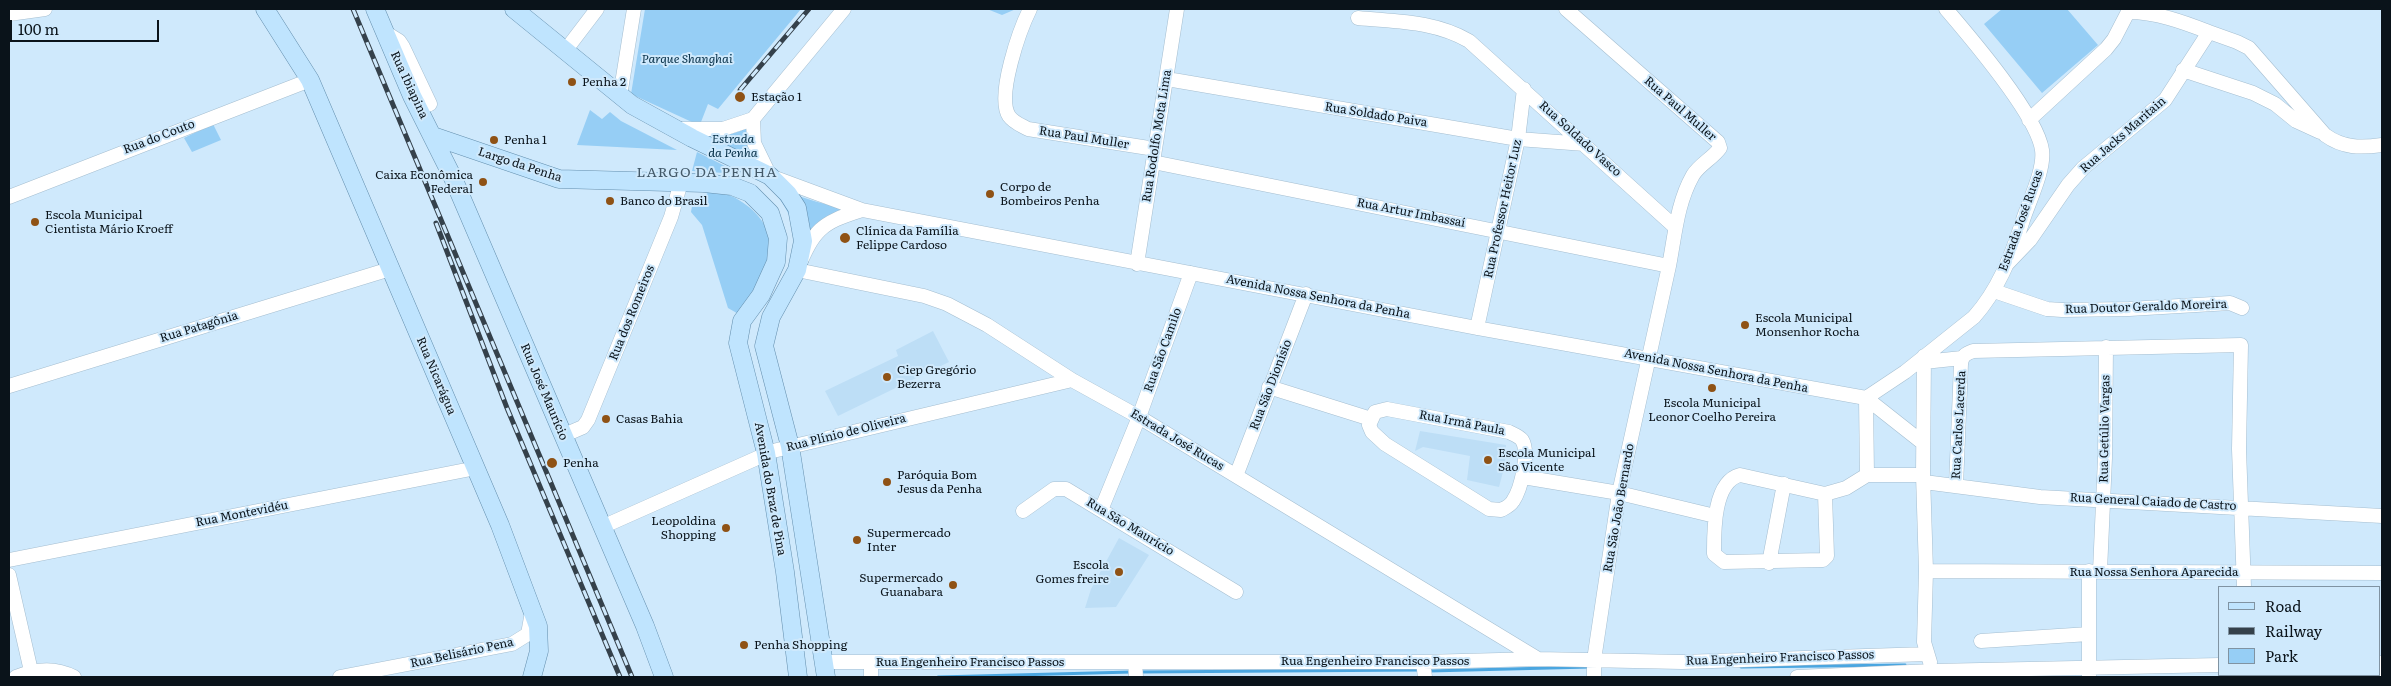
<!DOCTYPE html>
<meta charset="utf-8">
<style>
body{margin:0}
#map{position:relative;width:2391px;height:686px;overflow:hidden;background:#cfe9fc;font-family:Literata,serif}
canvas{display:block}
.frame{position:absolute;inset:0;border:10px solid #0a131a;pointer-events:none}
.legend{position:absolute;left:2218px;top:586px;width:162px;height:90px;box-sizing:border-box;background:#cfe9fc;border:1px solid #8093a2;margin:0;padding:6px 9px;list-style:none;font-size:15px;color:#0a131a}
.legend li{display:flex;align-items:center;gap:10px;height:25px}
.legend b{width:25px;border:1px solid #8093a2}
.scale{position:absolute;left:10px;top:20px;width:149px;height:22px;box-sizing:border-box;border:2px solid #0a131a;border-top:0;padding-left:6px;font-size:15px;line-height:18px;white-space:nowrap;color:#0a131a;-webkit-text-stroke:4px #cfe9fc;paint-order:stroke}
</style>
<div id="map">
<canvas width="2391" height="686"></canvas>
<div class="frame"></div>
<ul class="legend">
<li><b style="height:6px;background:#bfe4fe"></b>Road</li>
<li><b style="height:6px;background:#35414b"></b>Railway</li>
<li><b style="height:14px;background:#96cef5"></b>Park</li>
</ul>
<div class="scale">100 m</div>
</div>
<script>
const g = document.querySelector('canvas').getContext('2d');
g.lineJoin = 'round';
function paint(path, color) { g.fillStyle = color; g.fill(path, 'evenodd'); }
function trace(path, color, width, dash) { g.strokeStyle = color; g.lineWidth = width; g.lineCap = dash ? 'butt' : 'round'; g.setLineDash(dash || []); g.stroke(path); }
function drawText(font, color, halo, rows, align = 'center') {
  g.font = font + ' Literata,serif'; g.lineWidth = 4; g.setLineDash([]); g.textBaseline = 'middle'; g.strokeStyle = halo; g.fillStyle = color; for (const [text, x, y, turn = 0] of rows) {
    g.save(); g.translate(x, y); g.rotate((+turn || 0) * Math.PI / 180); g.textAlign = isNaN(turn) ? turn : align; if (halo) g.strokeText(text, 0, 0); g.fillText(text, 0, 0); g.restore();
  }
}
const built = new Path2D(`
 M933,331L949,362L838,416L825,391L898,356L896,350Z
 M1420,431L1506,445L1505,464L1499,487L1467,480L1470,456L1423,447L1415,451Z
 M1119,538L1149,555L1116,607L1085,608L1091,589Z`);
const green = new Path2D(`
 M645,9H801L718,109L708,104L701,122L694,123L631,94Z
 M987,9H1016L1002,15Z
 M2002,9H2067L2098,45L2042,93L1984,24Z
 M590,110L602,119L610,112L621,121L677,150L577,145Z
 M213,124L221,140L192,152L184,138Z
 M749,127C738,188 808,199 852,211L797,241C787,180 733,161 685,132C711,137 725,139 749,127Z
 M697,152L741,174L692,171Z
 M710,191C726,192 736,197 749,207C790,241 762,279 742,316L728,308L702,225L691,212L692,206Z`);
const stream = new Path2D(`
 M1741,667L1905,665
 M1429,671L1590,667
 M1139,672L1420,670
 M938,677L1132,672`);
const minor = new Path2D(`
 M1030,9C1020,29 996,96 1009,116C1014,123 1021,125 1028,129L1155,149
 M1566,9L1718,142L1720,148C1713,158 1700,164 1693,175C1677,203 1675,235 1669,266L1619,493L1594,660V677
 M9,14L45,9
 M1358,18C1398,22 1434,21 1469,41L1675,227
 M386,33L399,41L403,47L430,104L418,108
 M565,51L597,9
 M2183,70L2253,93L2275,104L2296,121L2320,132
 M1167,79L1518,139L1585,144
 M620,96L634,9
 M753,119L754,143L770,176L862,210
 M2029,120L2106,49L2114,39L2128,12C2156,12 2183,22 2209,32
 M679,129H723L753,119L844,9
 M1153,162L1669,266
 M9,197L310,80
 M1137,264L1177,9
 M2007,264L2030,240L2068,185L2083,168L2165,100L2209,32L2237,42L2249,48L2325,135C2343,148 2360,148 2382,145
 M1994,291L2047,309L2062,310L2129,309L2230,303L2242,308
 M1477,328L1518,139L1524,89
 M1924,356L1923,475L1926,571L1924,642L1930,662
 M1924,362L1962,358
 M9,386L390,269
 M1269,387L1371,419
 M1866,398L1905,372L1974,317C1998,290 2011,257 2022,223C2028,203 2045,170 2042,150C2037,115 1970,37 1946,9
 M1866,398L1867,475
 M1387,409L1509,432C1513,434 1519,436 1522,440C1530,453 1521,489 1513,501C1510,506 1505,508 1501,510L1489,509L1385,444L1372,432L1369,425L1375,412Z
 M569,433L583,427L588,420L671,217L681,182
 M1236,476L1306,294
 M1523,477L1619,493L1715,516
 M1924,482L2040,497L2382,516
 M1956,486L1961,364C1962,356 1965,354 1973,351L2241,345L2239,449L2244,587
 M1825,494L1827,556L1823,560L1724,562L1714,554C1714,532 1713,482 1740,475L1825,494L1846,488L1867,475H1923
 M1101,510L1139,417L1191,273
 M1023,511L1054,489H1066L1236,592
 M602,527L773,451L1072,380
 M9,560L476,468
 M1769,563L1784,484
 M1926,571L2382,573
 M2089,571V677
 M2100,571L2105,458L2106,347
 M9,575L31,671
 M1981,641L2089,634
 M1538,659L1139,417L1072,380L987,325L947,304L924,296L797,270C814,230 820,223 862,210L1477,328L1866,398L1923,443
 M824,662H1423L1538,659L1682,662L1927,654
 M871,662V677
 M1135,662L1136,677
 M1423,662L1425,677
 M2380,663H2382
 M2235,675V677
 M2376,675L2377,677
 M16,677C35,669 55,667 74,677
 M340,677L512,644L528,634L532,612
 M1797,677L1933,671L2220,665`);
const major = new Path2D(`
 M265,9L310,80L500,525L538,626L539,651L532,677
 M375,9L412,96L453,178L645,626L664,677
 M514,9L632,105L692,138L770,176L788,194L797,208L803,241L797,270L771,317L764,346L790,446L826,677
 M433,136L559,179L704,183L732,186L750,193L770,213L778,238L776,262L761,295L742,321L738,343L766,453L785,572L798,677`);
const rail = new Path2D(`
 M353,9L632,677
 M740,90L809,9
 M436,223L507,408L620,677`);
const markers = [
 [572,82,5,"#8f5215"],
 [740,97,6,"#8f5215"],
 [494,140,5,"#8f5215"],
 [483,182,5,"#8f5215"],
 [990,194,5,"#8f5215"],
 [610,201,5,"#8f5215"],
 [35,222,5,"#8f5215"],
 [845,238,6,"#8f5215"],
 [1745,325,5,"#8f5215"],
 [887,377,5,"#8f5215"],
 [1712,388,5,"#8f5215"],
 [606,419,5,"#8f5215"],
 [1488,460,5,"#8f5215"],
 [552,463,6,"#8f5215"],
 [887,482,5,"#8f5215"],
 [726,528,5,"#8f5215"],
 [857,540,5,"#8f5215"],
 [1119,572,5,"#8f5215"],
 [953,585,5,"#8f5215"],
 [744,645,5,"#8f5215"]
];
const parkNames = [
 ["Parque Shanghai",687,59],
 ["Estrada",733,139],
 ["da Penha",733,153]
];
const poiNames = [
 ["Penha 2",582,82],
 ["Estação 1",751,97],
 ["Penha 1",504,140],
 ["Caixa Econômica",473,175,"right"],
 ["Federal",473,189,"right"],
 ["Corpo de",1000,187],
 ["Bombeiros Penha",1000,201],
 ["Banco do Brasil",620,201],
 ["Escola Municipal",45,215],
 ["Cientista Mário Kroeff",45,229],
 ["Clínica da Família",856,231],
 ["Felippe Cardoso",856,245],
 ["Escola Municipal",1755,318],
 ["Monsenhor Rocha",1755,332],
 ["Ciep Gregório",897,370],
 ["Bezerra",897,384],
 ["Escola Municipal",1712,403,"center"],
 ["Leonor Coelho Pereira",1712,417,"center"],
 ["Casas Bahia",616,419],
 ["Escola Municipal",1498,453],
 ["São Vicente",1498,467],
 ["Penha",563,463],
 ["Paróquia Bom",897,475],
 ["Jesus da Penha",897,489],
 ["Leopoldina",716,521,"right"],
 ["Shopping",716,535,"right"],
 ["Supermercado",867,533],
 ["Inter",867,547],
 ["Escola",1109,565,"right"],
 ["Gomes freire",1109,579,"right"],
 ["Supermercado",943,578,"right"],
 ["Guanabara",943,592,"right"],
 ["Penha Shopping",754,645]
];
const streetNames = [
 ["Rua Ibiapina",409,85,65],
 ["Rua Paul Muller",1680,109,41],
 ["Rua Soldado Paiva",1376,115,9],
 ["Rua Jacks Maritain",2123,135,-41],
 ["Rua Rodolfo Mota Lima",1157,136,-81],
 ["Rua do Couto",159,137,-21],
 ["Rua Paul Muller",1084,138,9],
 ["Rua Soldado Vasco",1580,139,42],
 ["Largo da Penha",520,165,18],
 ["Rua Professor Heitor Luz",1503,209,-78],
 ["Rua Artur Imbassaí",1411,213,11],
 ["Estrada José Rucas",2021,221,-70],
 ["Avenida Nossa Senhora da Penha",1318,297,11],
 ["Rua Doutor Geraldo Moreira",2146,307,-2],
 ["Rua dos Romeiros",632,313,-68],
 ["Rua Patagônia",199,327,-17],
 ["Rua São Camilo",1163,350,-70],
 ["Avenida Nossa Senhora da Penha",1716,371,11],
 ["Rua Nicarágua",436,376,67],
 ["Rua São Dionísio",1271,385,-69],
 ["Rua José Maurício",544,392,67],
 ["Rua Irmã Paula",1462,423,11],
 ["Rua Carlos Lacerda",1959,425,-87],
 ["Rua Getúlio Vargas",2105,429,-89],
 ["Rua Plínio de Oliveira",846,433,-14],
 ["Estrada José Rucas",1177,440,31],
 ["Avenida do Braz de Pina",770,489,80],
 ["Rua General Caiado de Castro",2153,502,3],
 ["Rua São João Bernardo",1619,508,-80],
 ["Rua Montevidéu",242,514,-11],
 ["Rua São Maurício",1130,527,31],
 ["Rua Nossa Senhora Aparecida",2154,572],
 ["Rua Belisário Pena",462,653,-12],
 ["Rua Engenheiro Francisco Passos",1780,658,-2],
 ["Rua Engenheiro Francisco Passos",1375,661],
 ["Rua Engenheiro Francisco Passos",970,662]
];
const neighbourhoodNames = [
 ["LARGO DA PENHA",707,173]
];
paint(built, '#bddef6');
paint(green, '#96cef5');
trace(stream, '#4aa6e0', 3);
trace(minor, '#a5bed0', 15);
trace(major, '#648fae', 19);
trace(minor, '#fff', 14);
trace(major, '#bfe4fe', 18);
trace(rail, '#35414b', 5);
trace(rail, '#cfe9fc', 3, [9]);
for (const [x, y, r, color] of markers) { const dot = new Path2D(); dot.arc(x, y, r, 0, 2 * Math.PI); g.fillStyle = color; g.fill(dot); trace(dot, '#cfe9fc', 2); }
drawText('italic 12px', '#062f47', '#cfe9fc', parkNames);
drawText('12px', '#0a131a', '#cfe9fc', poiNames, 'left');
drawText('12px', '#0a131a', '#cfe9fc', streetNames);
g.letterSpacing = '1px';
drawText('14px', '#435969', '#cfe9fc', neighbourhoodNames);
g.letterSpacing = '0px';
</script>
